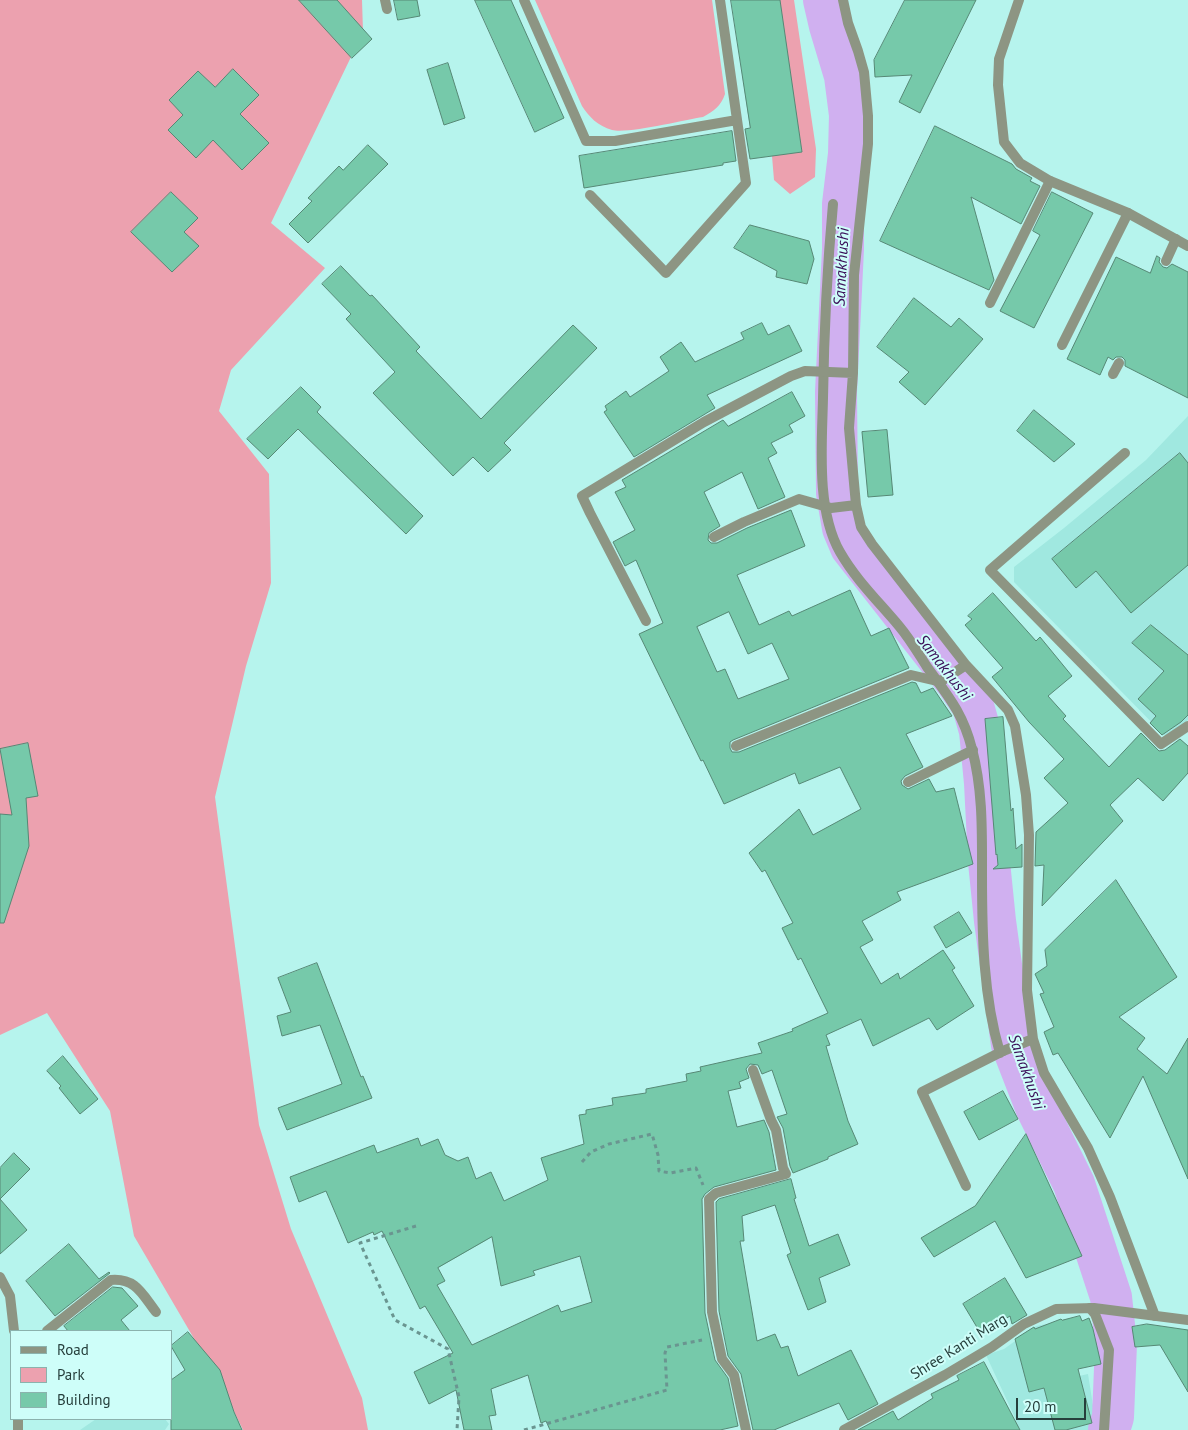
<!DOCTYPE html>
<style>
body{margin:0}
#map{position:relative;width:1188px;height:1430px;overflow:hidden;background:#b6f4ed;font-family:"PT Sans",sans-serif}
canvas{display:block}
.legend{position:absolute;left:10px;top:1330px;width:162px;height:90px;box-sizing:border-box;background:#cefef9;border:1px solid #8bb2ad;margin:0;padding:6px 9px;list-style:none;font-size:15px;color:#263f3c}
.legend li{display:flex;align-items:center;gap:10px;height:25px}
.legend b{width:25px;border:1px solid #8bb2ad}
.scale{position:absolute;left:1016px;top:1398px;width:70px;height:22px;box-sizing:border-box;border:2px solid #263f3c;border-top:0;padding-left:6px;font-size:15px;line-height:18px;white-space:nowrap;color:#263f3c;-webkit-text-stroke:4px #cefef9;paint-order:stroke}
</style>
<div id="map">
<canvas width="1188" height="1430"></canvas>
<ul class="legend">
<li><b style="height:6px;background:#8d9583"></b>Road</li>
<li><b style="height:14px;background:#eca1af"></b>Park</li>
<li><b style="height:14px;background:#76c9aa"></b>Building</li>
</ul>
<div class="scale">20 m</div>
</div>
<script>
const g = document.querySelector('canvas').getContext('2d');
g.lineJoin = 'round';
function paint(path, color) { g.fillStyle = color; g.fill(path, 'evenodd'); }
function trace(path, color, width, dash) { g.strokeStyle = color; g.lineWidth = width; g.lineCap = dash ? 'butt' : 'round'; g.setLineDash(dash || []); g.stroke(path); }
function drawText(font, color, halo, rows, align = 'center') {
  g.font = font + ' "PT Sans",sans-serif'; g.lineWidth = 4; g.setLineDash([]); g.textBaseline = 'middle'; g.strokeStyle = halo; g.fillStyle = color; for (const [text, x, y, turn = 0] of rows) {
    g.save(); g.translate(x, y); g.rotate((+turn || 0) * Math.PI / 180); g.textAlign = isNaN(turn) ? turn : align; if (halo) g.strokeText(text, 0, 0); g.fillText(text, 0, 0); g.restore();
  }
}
const built = new Path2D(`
 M1188,416V720L1166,737L1014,582V567L1064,528L1146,460Z
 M1053,1323L1070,1378L1088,1374L1094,1412V1430H1006L1016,1420L986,1355L1004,1349L1036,1326Z
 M96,1419H165L169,1424L165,1430H80Z`);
const green = new Path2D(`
 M0,0H362L363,32L271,223L325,268L231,370L219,411L269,474L271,583L246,666L215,797L259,1125L291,1229L362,1398L368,1430H243L220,1383L134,1236L110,1111L47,1013L0,1035Z
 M535,0H712L725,94C721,106 714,111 703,117C684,120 628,134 612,130C598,126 589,117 582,106Z
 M780,0H794L816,149L815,177L790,194L774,180L772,156Z`);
const river = new Path2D(`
 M824,0L830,26L845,76L850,115L849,154L843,204V249L836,392L837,493L843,528L851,547L956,681L973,706L980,731L985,783L989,862L995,921L1012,1045L1036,1107L1074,1184L1111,1297L1116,1344L1113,1417L1109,1430`);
const building = new Path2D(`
 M299,0H337L372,39L352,58Z
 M394,0H417L420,16L398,20Z
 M475,0H511L564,118L535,132Z
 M731,0H780L802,152L750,159L745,129L750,128Z
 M905,0H976L920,113L899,102L912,75L875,77L874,60Z
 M448,63L465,118L444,125L427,70Z
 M233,69L259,95L240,114L269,143L242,170L213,140L196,158L168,130L183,115L169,100L198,71L215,87Z
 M935,126L1012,164L1016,169L1032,178L1030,181L1040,186L1021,224L971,197L994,280L989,290L880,241Z
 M732,131L736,161L723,163V165L584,188L579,156Z
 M368,145L388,164L308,243L289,224L312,201L308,198L339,166L343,170Z
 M171,192L198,218L184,232L199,246L172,272L131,232Z
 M1052,192L1093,213L1034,328L1000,311L1040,235L1033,231Z
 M750,225L809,241L814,259L807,284L776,277L777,271L734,248Z
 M1157,256L1160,258L1159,262L1163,267L1167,268L1172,264L1188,272V398L1125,366V360L1122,357H1116L1113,360L1108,357L1100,375L1067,359L1116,257L1150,273Z
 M341,266L370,296L372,295L420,347L416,351L481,419L573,325L597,348L504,443L511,450L488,472L473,457L453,476L373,393L395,372L346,319L351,314L322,284Z
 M914,298L951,327L959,318L983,339L925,405L899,382L909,372L877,347Z
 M762,323L768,335L789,325L802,351L707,395L715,408L634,457L604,412L607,410L605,406L626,391L630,397L669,371L660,357L681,342L695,362L744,339L741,333Z
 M301,387L321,407L317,412L423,516L406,534L298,429L268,459L247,439Z
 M792,392L805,416L789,425L793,432L771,443L777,453L768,458L785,497L758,509L742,472L704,492L720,526L709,533L708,540L711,543H717L747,528L791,510L805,546L737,575L759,625L789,611L792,616L850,590L871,636L889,628L909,668L733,740L730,742V748L732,752H739L912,682L916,683L921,693L933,688L952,716L906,734L923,767L905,776L901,781L902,785L908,789L929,779L936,792L954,788L973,864L897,892L901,900L862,921L873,940L860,947L881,984L898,973L900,979L943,950L955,968L952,970L974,1006L937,1030L929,1018L873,1046L861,1019L826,1035L830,1045L826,1046L848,1121L858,1144L828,1157V1159L793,1173L790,1166L783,1128L777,1117L787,1114L772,1070L762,1074L758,1065L750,1064L746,1069L749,1078L739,1082L741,1088L728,1091L737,1127L764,1120L769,1132L776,1170L714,1187L705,1194L702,1199L705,1313L715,1360L728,1378L738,1426L720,1430H550L546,1421L541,1423L528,1375L491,1389L496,1415L489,1416L492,1430H464L456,1390L429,1404L414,1372L453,1353L425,1306L420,1309L382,1231L374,1235L373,1232L348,1243L326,1191L299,1202L290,1177L374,1145L377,1153L418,1138L421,1146L438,1139L445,1155L458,1161L468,1157L476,1179L491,1172L504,1201L548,1180L541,1158L584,1144L579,1115L586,1114V1110L613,1105L612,1098L646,1093V1089L687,1081L686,1074L701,1071L700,1067L762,1053L758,1043L793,1031L792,1029L828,1013L801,958L798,960L782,928L793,923L765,870L762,872L749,853L799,809L813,835L861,809L840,767L799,784L795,773L724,804L703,760L701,761L639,634L663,623L636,560L625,566L613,542L635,530L615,492L626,487L622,480L723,420L728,426ZM729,612L748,654L772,643L789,679L738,699L725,669L717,672L697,627ZM492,1237L501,1286L535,1275L533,1271L580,1256L592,1302L561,1312L558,1305L472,1345L437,1285L445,1281L438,1268Z
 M1034,410L1075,444L1054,462L1017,431Z
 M887,430L893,495L868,497L862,432Z
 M1180,453L1188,463V565L1131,613L1096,571L1076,588L1052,559Z
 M993,593L1036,641L1040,637L1072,676L1048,696L1066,716L1063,719L1109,767L1141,733L1159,751L1165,750L1180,739L1188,746V773L1163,801L1138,778L1110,805L1123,821L1042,906L1044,865L1035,866L1036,832L1068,803L1044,778L1064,759L1029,722L992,677L1003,668L965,625L972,619L968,616Z
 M1151,625L1188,655V715L1181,722L1162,735L1150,723L1156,716L1138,699L1164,671L1132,643Z
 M1003,717L1011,811L1013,808L1016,849L1022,844V867L993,869L998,865L997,854L996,855L985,719Z
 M28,743L38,796L26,798L29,846L4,923H0V814L12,815L0,749Z
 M1116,880L1177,977L1119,1017L1145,1038L1137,1049L1167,1074L1188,1038V1179L1143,1076L1110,1138L1058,1053L1053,1055L1044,1032L1054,1027L1040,994L1044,993L1035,974L1047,966L1045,950Z
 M959,912L972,933L946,948L934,927Z
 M317,963L361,1077L363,1076L372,1098L287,1130L278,1108L342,1084L320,1025L282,1036L277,1016L291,1012L278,978Z
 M63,1056L98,1099L80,1114L59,1088L61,1086L47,1071Z
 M1003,1091L1018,1119L979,1140L964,1112Z
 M1026,1134L1082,1256L1026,1278L995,1221L934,1257L921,1238L975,1206Z
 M14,1153L30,1169L0,1199L27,1230L0,1254V1168Z
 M791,1179L796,1198L794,1199L809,1246L838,1234L850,1265L819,1278L826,1302L808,1310L787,1255L791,1253L775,1205L742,1216L744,1241H740L757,1341L775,1334L781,1348L788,1346L798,1376L851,1350L878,1404L848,1420L839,1403L774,1430H753L741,1374L728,1356L719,1311L716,1202L719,1199Z
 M69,1244L99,1279L109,1272L110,1273L55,1316L26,1281Z
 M1005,1278L1027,1315L1012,1324L1010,1316L981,1334L963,1304Z
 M113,1287L122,1288L138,1306L121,1320L130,1331H68L64,1326Z
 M1080,1316L1082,1321L1089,1318L1093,1329L1101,1364L1078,1369L1092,1423L1066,1430H1055L1044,1388L1029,1392L1015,1339L1034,1327L1035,1329L1061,1319L1062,1320Z
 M1147,1324L1188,1330V1392L1160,1345L1135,1347L1132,1327Z
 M188,1332L220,1370L234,1412L242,1430H171V1380L185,1370L171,1346Z
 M984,1362L1020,1430H858L893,1411L898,1420L933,1398L931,1394L959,1380L957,1376Z`);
const path = new Path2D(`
 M582,1162L591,1152L609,1144L652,1134L658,1155L659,1171L670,1173L696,1168L703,1185
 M416,1226L360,1243L395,1320L448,1349L459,1397L457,1430
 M524,1430L667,1390L665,1353L667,1347L702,1340`);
const service = new Path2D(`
 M385,0L387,9
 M524,0L586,141H615L737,120
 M590,195L666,273L746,183L720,0
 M833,204C827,269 824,333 823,398C822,445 816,510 840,552C856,580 879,602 899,626C910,639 918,653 927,667C948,696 963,713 972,749C983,790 982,832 982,874C982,934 983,996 1000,1053
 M1166,261L1176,239
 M990,303L1050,181
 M1062,345L1128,213
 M1113,374L1119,363
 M966,1186L922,1092L1003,1051
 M47,1331L111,1280C136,1278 142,1294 156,1312`);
const minor = new Path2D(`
 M843,0L848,23L858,51L864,72L868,116V144L854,275L853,373L849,428L856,505L861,527L872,544L966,665L1008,710L1015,726L1026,795L1029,835L1027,990L1033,1039L1044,1073L1088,1148L1110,1197L1155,1316
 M1019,0L999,59L998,85L1004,142L1020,163L1050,181L1128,213L1188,246
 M1125,453L990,570L1161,744L1188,726
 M714,537L744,522L799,499L831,508L856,505
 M646,621L590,513L582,496L704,422L791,376L805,371L853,373
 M736,746L911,675L937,681L943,680L966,665
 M908,782L973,750
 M1003,1051L1033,1039
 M0,1277L10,1296L14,1331
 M1090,1308L1095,1314L1109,1350L1104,1430
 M18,1419V1430
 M746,1430L734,1375L722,1359L712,1312L709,1199L716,1193L786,1174L783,1168L776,1130L771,1120L753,1070`);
const tertiary = new Path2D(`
 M844,1430L945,1375L992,1347L1024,1324L1056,1309L1094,1308L1188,1320`);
const streetNames = [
 ["Shree Kanti Marg",959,1347,-32]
];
const waterNames = [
 ["Samakhushi",842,267,-87],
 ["Samakhushi",944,668,52],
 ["Samakhushi",1026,1072,70]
];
paint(built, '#a0e8e0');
paint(green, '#eca1af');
trace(river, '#d0b0f0', 42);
paint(building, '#76c9aa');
trace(building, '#568875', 1);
trace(path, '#6a9590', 3, [4, 4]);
trace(service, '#8d9583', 10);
trace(minor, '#8d9583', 10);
trace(tertiary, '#8d9583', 10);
drawText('15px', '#263f3c', '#cefef9', streetNames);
drawText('italic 16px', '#3b0f59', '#cefef9', waterNames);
</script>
